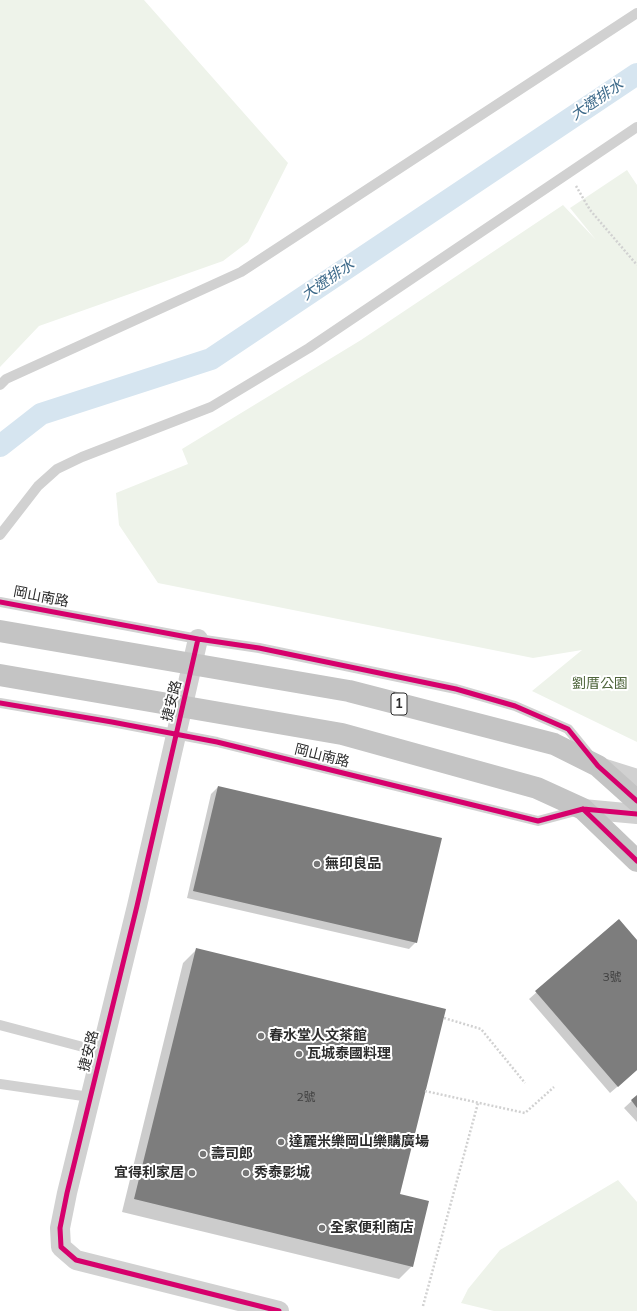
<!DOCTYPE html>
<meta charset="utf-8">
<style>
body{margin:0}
canvas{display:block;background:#fff}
</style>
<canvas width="637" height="1311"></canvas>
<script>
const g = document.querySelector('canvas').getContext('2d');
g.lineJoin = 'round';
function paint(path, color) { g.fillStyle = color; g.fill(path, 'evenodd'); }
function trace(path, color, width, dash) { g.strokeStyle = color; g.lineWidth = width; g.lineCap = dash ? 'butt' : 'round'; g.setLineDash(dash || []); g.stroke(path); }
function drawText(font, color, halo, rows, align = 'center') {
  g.font = font + ' Mulish,"Noto Sans TC",sans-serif'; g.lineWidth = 4; g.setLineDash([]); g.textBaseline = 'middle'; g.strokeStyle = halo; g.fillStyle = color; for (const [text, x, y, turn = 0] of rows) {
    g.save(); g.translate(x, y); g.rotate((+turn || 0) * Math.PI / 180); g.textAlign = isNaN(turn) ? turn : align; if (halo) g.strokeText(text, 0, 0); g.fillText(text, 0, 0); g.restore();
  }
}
const green = new Path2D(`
 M0,0H144L288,163L248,242L223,261L39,326L0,367Z
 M627,170L637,185V742L532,691L582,650L533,658L158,583L119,525L116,493L188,464L182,449L361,340L563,205L596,240L570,208Z
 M618,1180L637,1202V1311H494L461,1303L468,1289L500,1250Z`);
const shadow = new Path2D(`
 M218,787L416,942L409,949L187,898L211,794Z
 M618,920L637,942V1070L610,1093L529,999Z
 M196,950L399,1194L412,1266L399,1279L122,1212L183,963Z
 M637,1096V1122L624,1108Z`);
const canal = new Path2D(`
 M0,446L41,414L211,359L637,74`);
const building = new Path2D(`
 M218,786L442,838L417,943L193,891Z
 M619,919L637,940V1070L618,1087L535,991Z
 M196,948L446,1009L400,1194L429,1201L413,1267L134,1199Z
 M637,1095V1108L631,1100Z`);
const path = new Path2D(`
 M576,186L590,210L637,265
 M444,1018L481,1029L525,1083
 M425,1091L525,1113L554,1087
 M423,1306L478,1103`);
const lane = new Path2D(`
 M0,385L6,379L241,272L637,13
 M0,535L38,486L57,469L82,457L211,407L309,348L637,127
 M0,602L198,639L259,648L456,689L515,706L568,729L590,756
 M0,703L112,722L217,742L538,821L579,810
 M0,1025L102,1052
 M0,1084L90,1097`);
const street = new Path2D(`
 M198,639L137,906L67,1193L60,1228L61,1247L76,1260L279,1311
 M599,767L637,779
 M583,809L637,814`);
const primary = new Path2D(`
 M0,631L349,691L554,744L598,766L637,801
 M0,675L342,734L537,788L583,809L637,861`);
const cycleway = new Path2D(`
 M0,602L198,639L259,648L456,689L515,706L568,729L598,766L637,801
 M198,639L137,906L67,1193L60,1228L61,1247L76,1260L279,1311
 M0,703L112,722L217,742L538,821L583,809L637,814
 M583,809L637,861`);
const markers = [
 [317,864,4,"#767676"],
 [261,1036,4,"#767676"],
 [299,1054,4,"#767676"],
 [281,1142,4,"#767676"],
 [203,1154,4,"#767676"],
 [192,1173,4,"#767676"],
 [246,1173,4,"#767676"],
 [322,1228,4,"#767676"]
];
const numberNames = [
 ["3號",612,977],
 ["2號",306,1097]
];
const shields = [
 [399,704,16]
];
const shieldNames = [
 ["1",399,704]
];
const streetNames = [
 ["岡山南路",41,597,11],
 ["捷安路",172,701,-76],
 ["岡山南路",322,756,14],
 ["捷安路",89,1051,-76]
];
const parkNames = [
 ["劉厝公園",600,684]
];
const poiNames = [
 ["無印良品",325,864],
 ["春水堂人文茶館",269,1036],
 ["瓦城泰國料理",307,1054],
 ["達麗米樂岡山樂購廣場",289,1142],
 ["壽司郎",211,1154],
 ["宜得利家居",184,1173,"right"],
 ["秀泰影城",254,1173],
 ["全家便利商店",330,1228]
];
const waterNames = [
 ["大遼排水",597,100,-34],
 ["大遼排水",328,280,-34]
];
paint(green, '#eef3ea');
paint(shadow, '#0003');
trace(canal, '#d6e5f0', 22);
paint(building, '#7d7d7d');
trace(path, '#d1d1d1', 2.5, [2, 2]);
trace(lane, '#d1d1d1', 10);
trace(street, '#d1d1d1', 20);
trace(primary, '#c4c4c4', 22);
trace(cycleway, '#d6006c', 5);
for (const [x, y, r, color] of markers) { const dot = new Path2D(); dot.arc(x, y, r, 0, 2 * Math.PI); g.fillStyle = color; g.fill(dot); trace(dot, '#fff', 1.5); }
drawText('12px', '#404040', null, numberNames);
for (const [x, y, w] of shields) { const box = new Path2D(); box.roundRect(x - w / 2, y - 11, w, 22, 3); g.fillStyle = '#fff'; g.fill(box); trace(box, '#2c2c2c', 1); }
drawText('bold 13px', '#2c2c2c', null, shieldNames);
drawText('14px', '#2c2c2c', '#fff', streetNames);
drawText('14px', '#4e653b', '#fff', parkNames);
drawText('bold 14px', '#2c2c2c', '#fff', poiNames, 'left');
drawText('italic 15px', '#3d6a8a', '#fff', waterNames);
</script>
